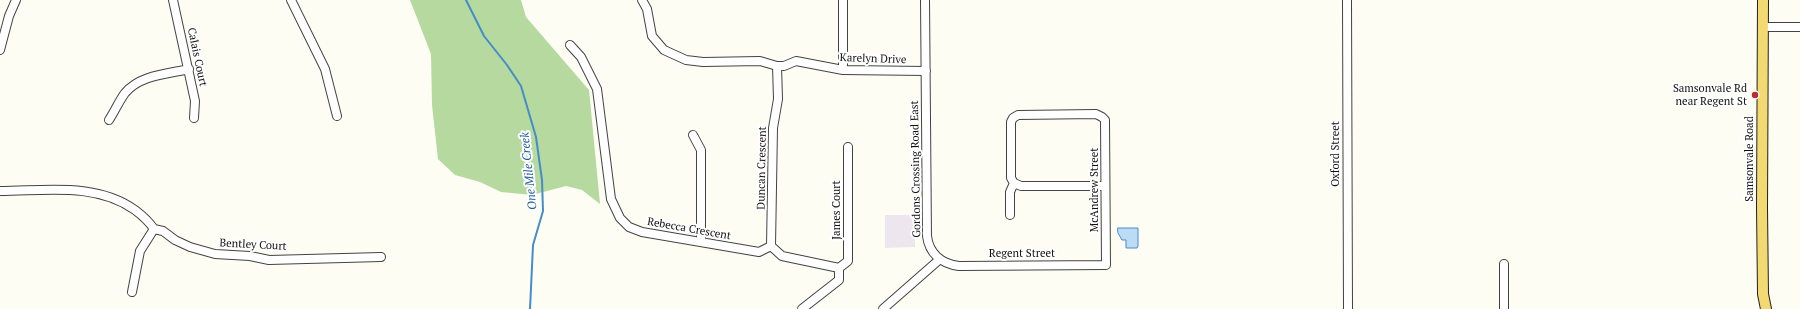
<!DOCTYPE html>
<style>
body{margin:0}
canvas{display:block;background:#fefdf4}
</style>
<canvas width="1800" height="309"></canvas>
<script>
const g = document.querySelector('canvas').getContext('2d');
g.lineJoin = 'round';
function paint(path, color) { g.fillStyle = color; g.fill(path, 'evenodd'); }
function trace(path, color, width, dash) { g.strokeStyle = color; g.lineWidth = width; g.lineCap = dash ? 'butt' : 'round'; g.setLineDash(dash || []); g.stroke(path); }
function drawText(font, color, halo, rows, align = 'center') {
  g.font = font + ' "PT Serif",serif'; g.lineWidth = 4; g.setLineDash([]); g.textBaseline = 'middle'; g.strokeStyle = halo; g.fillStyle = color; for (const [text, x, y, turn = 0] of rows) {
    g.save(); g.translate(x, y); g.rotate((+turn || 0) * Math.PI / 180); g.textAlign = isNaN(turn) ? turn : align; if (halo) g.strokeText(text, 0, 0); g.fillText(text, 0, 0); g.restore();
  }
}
const industrial = new Path2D(`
 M885,215H915V247L885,248Z`);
const forest = new Path2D(`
 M410,0H521L526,17L589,90L600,204L582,190L566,186L532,195L501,192L480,182L455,175L438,159L432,105L431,54Z`);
const water = new Path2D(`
 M1118,228H1138V246L1137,248H1126V240H1122L1118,233Z`);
const stream = new Path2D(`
 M466,0L484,36L507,65L521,86L536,137L542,180L543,211L533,245L530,309`);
const minor = new Path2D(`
 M173,0L195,101L194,118
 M291,0L325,69L337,116
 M642,0L647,9L652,36L664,50L686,60L703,62L760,61L777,66H784L796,61L843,70L926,71
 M925,0L927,236C929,253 941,264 959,266L1106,265L1105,120L1102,117L1096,114L1018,115L1013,118L1011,122V178L1014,183L1021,186H1105
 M1347,0L1348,309
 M1764,27H1800
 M570,45L581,57L597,89L611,199L620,218L629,227L642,232L759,252L771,246L782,256L839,268
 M0,50L9,16L16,0
 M843,70V0
 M109,120C115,111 119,101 125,93C140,75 167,74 189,69
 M693,135L701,150V242
 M0,191C45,191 96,182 135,210C143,216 148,220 154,229
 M1010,215V192L1014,183
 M154,229L163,231L175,240L190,247L215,254L250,256L269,260L381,257
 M771,246L773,128L778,99L777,66
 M1504,264V309
 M839,268L848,261V147
 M132,292L140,251L154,229
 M802,309L839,280V268
 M883,309L940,259`);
const major = new Path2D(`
 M1763,0L1762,208L1763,294L1766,309`);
const markers = [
 [1755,95,4,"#bb2e2d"]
];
const streetNames = [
 ["Calais Court",197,57,78],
 ["Karelyn Drive",873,59,2],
 ["Oxford Street",1336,154,-90],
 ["Samsonvale Road",1750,159,-90],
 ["Duncan Crescent",762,168,-89],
 ["Gordons Crossing Road East",916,169,-91],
 ["McAndrew Street",1095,190,-90],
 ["James Court",837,210,-90],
 ["Rebecca Crescent",689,229,10],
 ["Bentley Court",253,245,3],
 ["Regent Street",1022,254]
];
const poiNames = [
 ["Samsonvale Rd",1747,89],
 ["near Regent St",1747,102]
];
const waterNames = [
 ["One Mile Creek",529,171,-96]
];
paint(industrial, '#eee6ee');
paint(forest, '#b5d99e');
paint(water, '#bbdcf4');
trace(water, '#458dc8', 1);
trace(stream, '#458dc8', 2);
trace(minor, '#434343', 10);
trace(major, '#212121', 12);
trace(minor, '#fff', 8);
trace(major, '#f2d971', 10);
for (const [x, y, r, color] of markers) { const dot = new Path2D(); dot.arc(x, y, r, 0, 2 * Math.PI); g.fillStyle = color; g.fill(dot); trace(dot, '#fff', 1.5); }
drawText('11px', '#101010', '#fff', streetNames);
drawText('11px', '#101010', '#fff', poiNames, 'right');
drawText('italic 12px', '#1e5f9e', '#fff', waterNames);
</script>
